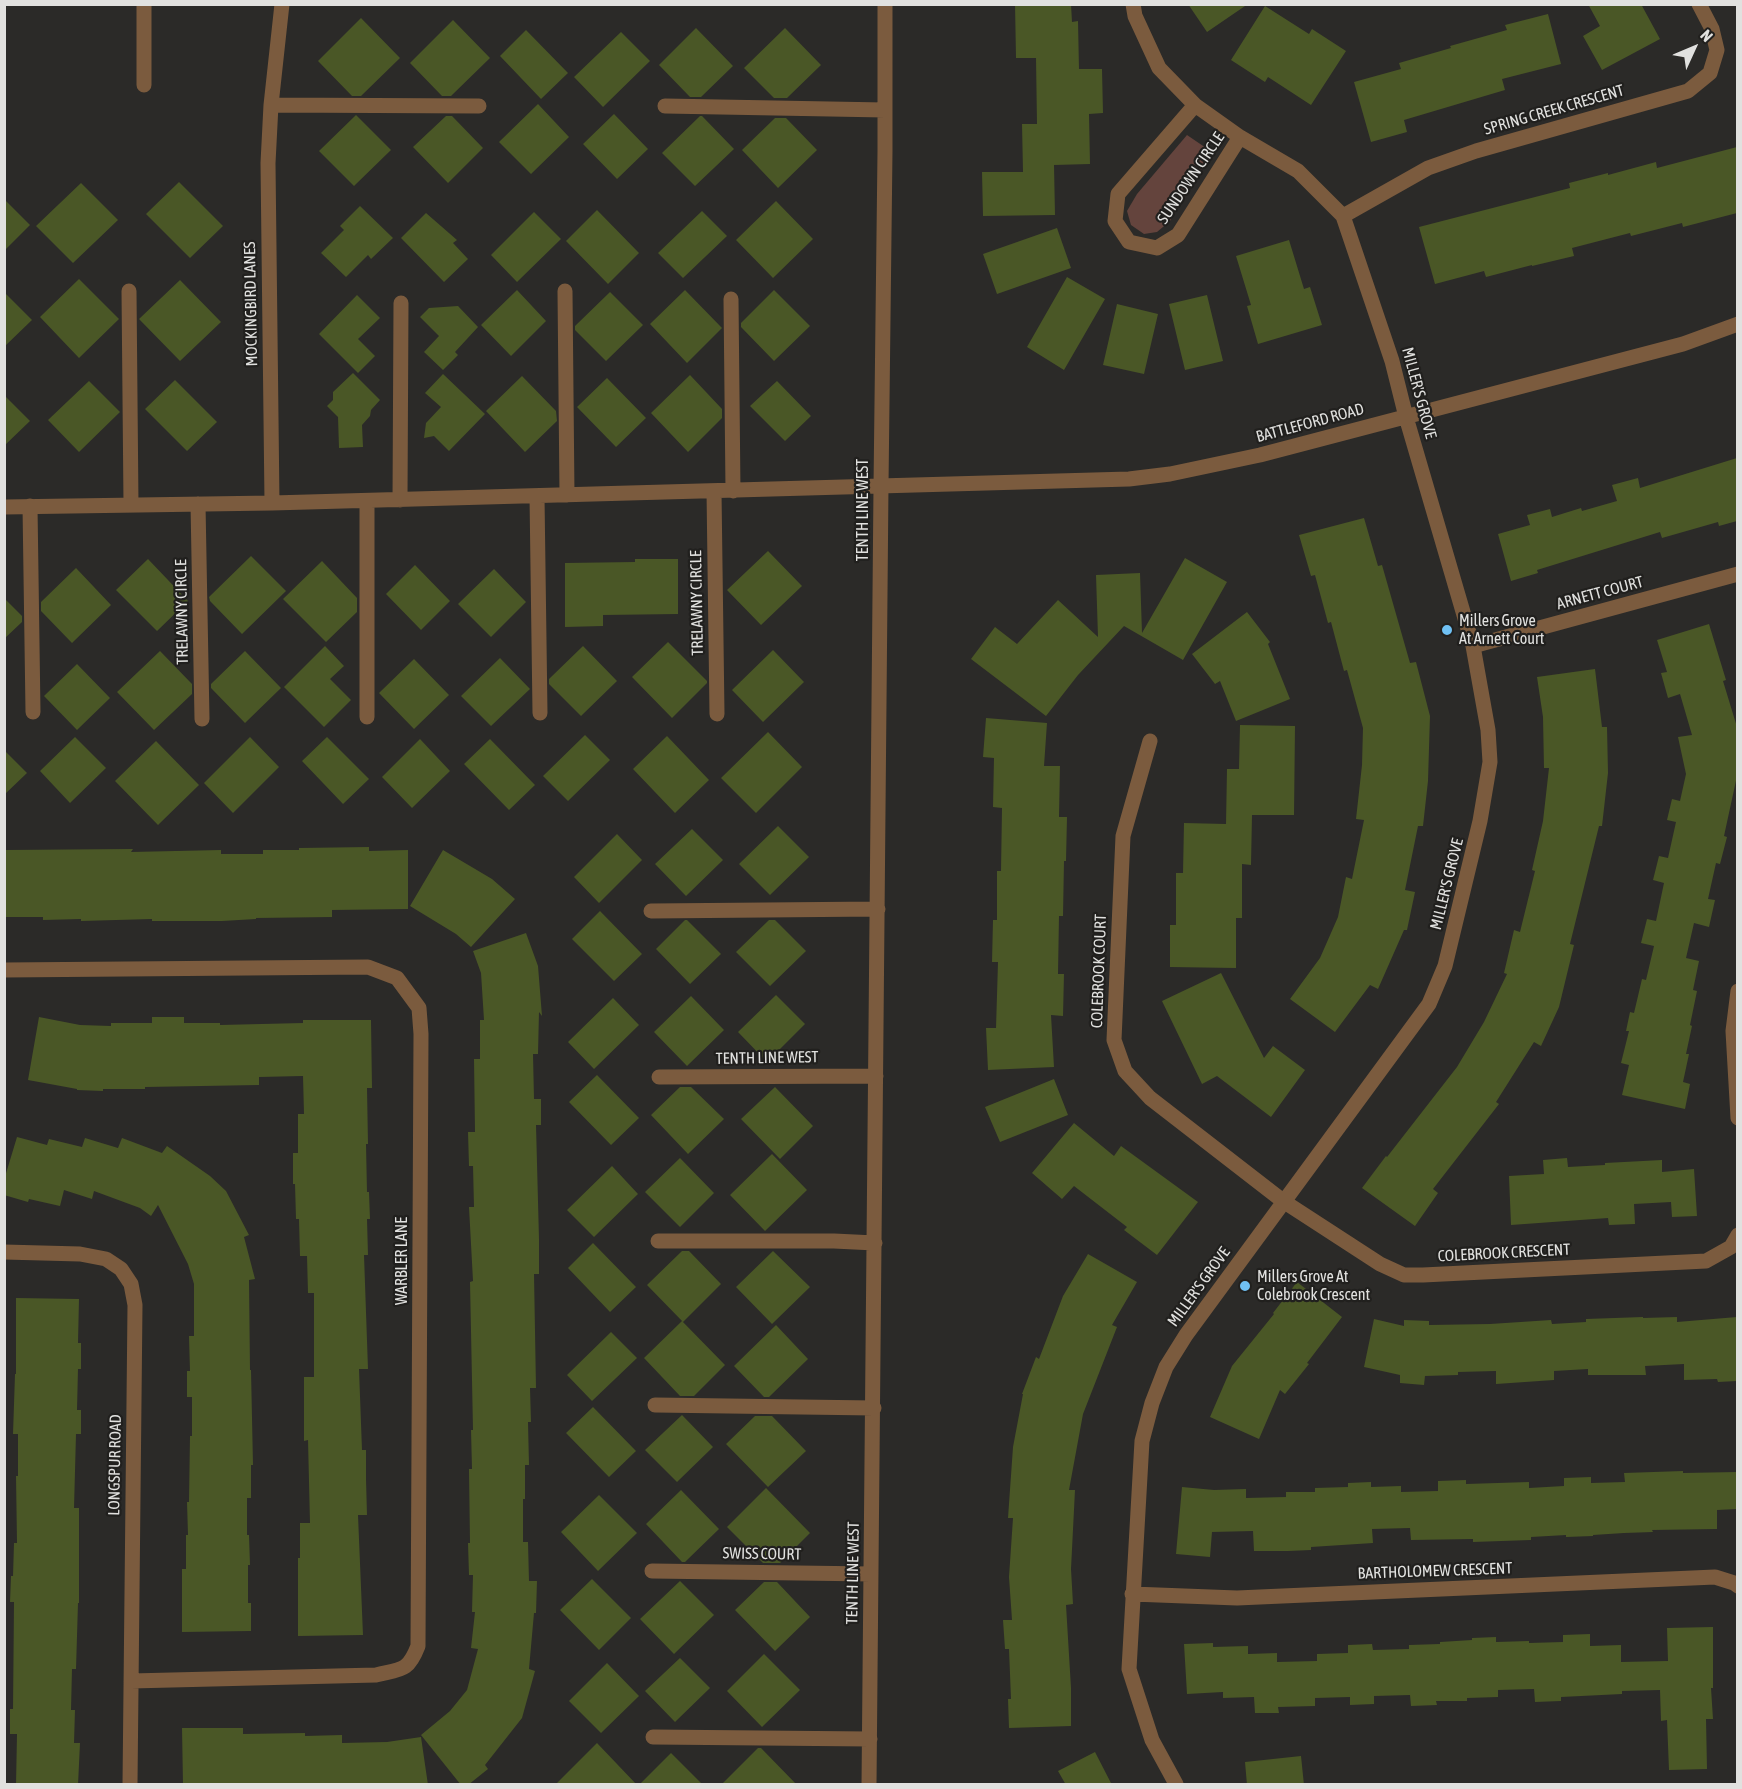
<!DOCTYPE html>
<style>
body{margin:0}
#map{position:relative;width:1742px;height:1789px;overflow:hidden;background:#2b2a28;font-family:"Asap Condensed",sans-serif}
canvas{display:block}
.frame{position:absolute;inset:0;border:6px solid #e1e1df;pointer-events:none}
.north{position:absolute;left:1664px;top:18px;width:60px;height:60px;-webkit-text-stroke:4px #21201e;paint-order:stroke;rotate:46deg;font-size:16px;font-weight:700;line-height:24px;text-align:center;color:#e1e1df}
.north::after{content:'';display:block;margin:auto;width:21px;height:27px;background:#e1e1df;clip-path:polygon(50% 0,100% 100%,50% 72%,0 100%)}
</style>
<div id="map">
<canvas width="1742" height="1789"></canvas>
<div class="frame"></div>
<div class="north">N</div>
</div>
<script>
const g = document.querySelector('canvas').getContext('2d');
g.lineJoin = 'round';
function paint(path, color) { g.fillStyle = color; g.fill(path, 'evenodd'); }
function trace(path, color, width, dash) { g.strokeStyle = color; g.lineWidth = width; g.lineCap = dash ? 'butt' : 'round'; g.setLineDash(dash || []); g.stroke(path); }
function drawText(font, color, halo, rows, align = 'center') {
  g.font = font + ' "Asap Condensed",sans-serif'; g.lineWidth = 4.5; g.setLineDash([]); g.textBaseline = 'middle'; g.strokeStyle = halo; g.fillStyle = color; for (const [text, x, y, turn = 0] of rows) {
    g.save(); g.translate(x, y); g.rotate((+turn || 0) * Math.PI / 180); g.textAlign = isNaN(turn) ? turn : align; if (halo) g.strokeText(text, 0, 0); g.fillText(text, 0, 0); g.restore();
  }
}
const green = new Path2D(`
 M1187,135L1212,152L1170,221L1157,232L1144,234L1131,225L1127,211L1137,194Z`);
const building = new Path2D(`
 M1015,4H1071L1072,22L1078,21L1079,69H1102L1103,113L1089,114L1090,164L1054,165L1055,215L983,216L982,172H1023L1022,124H1037L1036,58H1016Z
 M1188,4H1248L1207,32Z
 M1588,4H1641L1660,39L1602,70L1583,36L1600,26Z
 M1265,6L1309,34L1312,29L1346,51L1311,105L1268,77L1265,82L1231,60Z
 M1548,14L1561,64L1502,79L1505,90L1404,120L1407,132L1371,142L1354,82L1401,69L1399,63L1451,48L1450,46L1507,30L1505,25Z
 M361,18L400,58L361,96H352L318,61Z
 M453,20L490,58L451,96H442L410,63Z
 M696,28L733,66L701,97H690L659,65Z
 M785,28L821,65L787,98H774L744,68Z
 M526,30L568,73L541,99L500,56Z
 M621,32L650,61L603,107L574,77Z
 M538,104L569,137L531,174L499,142Z
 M614,114L648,149L617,179L583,144Z
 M356,115L391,150L354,186L319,151Z
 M446,116H452L483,148L448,183L413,147Z
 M700,116H702L734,149L695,186L662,153Z
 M775,118H786L817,150L778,188L742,150Z
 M1737,147V213L1683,227L1682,223L1631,236L1630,233L1572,248L1574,256L1532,266V265L1486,277L1484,271L1435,284L1419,227L1570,188L1569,183L1608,173V175L1656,162L1657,168Z
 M179,182L223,226L190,258L146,214Z
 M81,183L118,220L73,263L36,226Z
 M4,199L30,225L4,251Z
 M776,201L813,239L773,278L736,240Z
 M360,206L393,238L371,259L368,255L346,277L321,253L344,230L340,226Z
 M597,210L639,253L608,284L566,241Z
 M702,211L727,236L683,278L658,253Z
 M534,212L561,239L517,282L491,255Z
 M426,213L457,240L453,243L468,259L444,282L401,238Z
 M1057,228L1071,268L997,294L983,254Z
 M1289,240L1304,289L1310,287L1322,325L1258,344L1247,306L1251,305L1236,256Z
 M1067,277L1105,299L1064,370L1027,347Z
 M79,279L119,319L79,358L40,317Z
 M180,280L221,322L180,361L139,319Z
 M517,290L546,321L511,356L481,325Z
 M685,290L722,328L687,363L650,324Z
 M774,290L810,326L774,361L741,327V323Z
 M4,292L32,320L4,347Z
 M610,292L643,325L606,361L575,330V326Z
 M357,295L380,318L358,339L375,356L358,373L319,334Z
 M1207,295L1223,361L1185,370L1169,304Z
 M1117,304L1158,314L1144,374L1103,365Z
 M458,306L478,327L455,352L458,355L443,370L424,352L439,336L420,317L429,308Z
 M353,373L380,400L371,410L370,416L362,425L363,447L339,448L338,417L327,406L333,400V392Z
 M443,374L485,414L449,451L434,436L424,438L426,423L441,407L425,393Z
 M690,375L722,409V418L688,452L651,413Z
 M522,376L556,411L557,421L525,452L486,411Z
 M607,378L646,418L616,447L577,407Z
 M175,380L217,422L187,451L145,409Z
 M89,381L120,412L79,452L48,420Z
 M777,381L811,416L785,441L750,406Z
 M4,395L30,421L4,446Z
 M1737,458V521L1719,526L1718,522L1662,538L1660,532L1537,570L1538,573L1511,581L1498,534L1530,525L1527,515L1550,509L1552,517L1581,508L1582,511L1617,501L1612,485L1638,478L1640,488Z
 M1364,518L1378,566L1382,565L1410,663L1416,662L1430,716L1428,781L1423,826H1418L1405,890L1415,892L1407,930H1404L1378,989L1370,985L1335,1032L1290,999L1320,958L1338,917L1346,877L1352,879L1364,820L1356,819L1362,765L1363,728L1347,670L1344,671L1331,622L1328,623L1315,575L1311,576L1299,535Z
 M768,551L802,586L761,625L727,590Z
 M251,556L286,591L242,634L210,601L209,597Z
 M1185,558L1227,582L1183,660L1124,626L1078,675L1046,716L971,659L995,627L1017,644L1058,600L1098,637L1096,575L1140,573L1142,633Z
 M148,559L188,601L157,631L116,590Z
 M635,559H678V614L603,615V626L565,627V563L635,562Z
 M322,561L357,598V612L326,642L283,599Z
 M415,565L450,601L421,630L386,594Z
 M76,568L111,605L72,643L41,611V602Z
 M494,569L526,602L491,637L458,604Z
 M4,598L22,616V622L4,639Z
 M1247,612L1270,642L1268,644L1290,699L1236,721L1220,681L1215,684L1192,654Z
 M1709,624L1726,680L1723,681L1737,727V776L1724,836L1727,837L1720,864L1716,863L1708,899L1715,900L1709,927L1694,923L1686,958L1699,961L1693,990L1697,991L1690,1025L1692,1026L1686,1054H1689L1683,1082L1690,1084L1685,1109L1622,1095L1629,1065L1621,1063L1629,1031H1626L1630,1012L1634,1013L1642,979L1646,980L1654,946L1641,943L1647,919L1656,921L1664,883L1653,880L1659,856L1668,858L1676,822L1667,820L1672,799L1680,801L1686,774L1678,737L1692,735L1680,694L1668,698L1661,673L1667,672L1657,640Z
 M668,642L707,681V683L672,718L632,677Z
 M325,646L344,666L330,679L351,700L324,727L284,687Z
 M583,646L617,681L581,716L549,684V679Z
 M773,650L804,682L763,722L732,690Z
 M160,651L192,684V694L154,730L117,692Z
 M245,651L281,688L245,723L211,688V684Z
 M500,658L530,689L491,726L461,696Z
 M414,659L449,695L414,729L379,693Z
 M77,664L110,698L77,730L44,696Z
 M1595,669L1602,727H1607L1608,773L1602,826H1599L1570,944L1574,945L1559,1007L1541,1046L1534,1042L1496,1102L1499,1104L1433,1189L1438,1193L1415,1226L1362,1188L1386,1156L1387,1157L1457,1067L1484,1022L1507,974L1504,973L1514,930L1520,932L1535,871L1532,870L1543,821L1549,768H1544L1543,717L1537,677Z
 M986,718L1047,723L1044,766H1060L1059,817H1067L1066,861H1064L1063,916H1059L1058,974H1064L1063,1016L1051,1015L1054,1067L988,1070L986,1028H996L998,962H992L993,920H997V871H1001L1002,808L993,807L994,758L983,757Z
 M1240,725L1295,726L1294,815H1252L1251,865L1242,864V918H1236V968L1170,967V925H1176V873H1183L1184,823L1226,824L1227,769H1239Z
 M768,732L802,767L756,813L721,778Z
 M585,735L610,760L568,801L543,776Z
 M667,736L709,780L675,813L633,769Z
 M75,737L106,768L70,803L40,771Z
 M250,737L279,767L233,813L204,783Z
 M327,737L369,779L343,804L302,761Z
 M420,739L450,771L412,808L382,777Z
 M490,739L535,785L509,810L464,764Z
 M156,741L199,785L158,825L115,781Z
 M4,750L27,773L4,795Z
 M778,826L809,857L770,895L739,864Z
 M692,829L723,860L686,896L655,864Z
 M617,834L642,860L599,903L574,877Z
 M369,847V851L408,850V909L332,910V917L256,918V919L222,921H152V919L81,921V919L43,920V917H5L4,850L133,849L131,852L221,850V854H263V850H299V848Z
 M443,850L492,879L515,899L471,947L456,934L410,906Z
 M600,911L642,954L614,981L572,939Z
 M685,920H687L721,954L690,984L656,949Z
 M769,920H775L806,951L770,986L736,952Z
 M526,933L538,966L542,1016L539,1012L538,1054H533L534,1099H541V1125H536L539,1239V1274H534L536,1388H530L531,1422H528L529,1465H525V1499H523V1542H528L529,1581H537L536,1613H534L529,1669L535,1671L522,1718L485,1765L488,1769L468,1785H461L421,1735L450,1711L467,1690L478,1649L471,1648L475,1612H472L473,1575H469L468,1543H470L469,1469H472L471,1430H473L470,1282L473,1281L469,1207H474L473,1166H469L468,1132H475L474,1059H480V1020H484L481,973L473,951Z
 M1221,973L1264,1058L1273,1046L1305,1070L1271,1117L1217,1076L1202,1084L1162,1001Z
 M776,995L805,1024L767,1062L738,1032Z
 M691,996L724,1030L687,1066L654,1032Z
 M613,998L639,1025L594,1069L568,1042Z
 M39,1017L80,1025L111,1026V1023H152V1017H184V1023H220V1025L303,1023V1020H371L372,1088H367L368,1144H366L367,1192H369L370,1219H367L368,1255H364L368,1369H359L362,1450H366V1479L367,1515H358L363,1635L298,1636V1558H300V1523H310L308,1440L304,1441V1377H314V1293H308L307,1256H300L299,1219H296L295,1184H293V1153H298V1114H304L303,1076L259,1077V1085L145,1087V1089H103V1091L77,1090V1089L28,1080Z
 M597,1075L639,1118L611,1145L569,1102Z
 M1054,1079L1068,1115L1000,1142L985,1107Z
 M680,1087H691L724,1119L688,1154L651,1115Z
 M775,1087L813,1126L780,1159L741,1119Z
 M1074,1123L1114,1156L1121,1146L1198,1202L1157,1255L1124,1230L1127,1227L1074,1186L1062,1199L1032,1173Z
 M17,1137L47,1145L49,1139L82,1147L85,1138L118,1148L122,1138L162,1153L167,1146L210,1176L226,1191L249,1235L244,1237L255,1279L249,1280L250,1370H251L253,1465H251V1498H247V1535H249L250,1565H248V1603H251V1631L182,1632V1569H186V1535H188L187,1502H189L190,1436H192V1397H187V1371H190L189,1336H194V1284L188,1264L158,1205L151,1216L140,1208L94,1191L92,1199L64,1190L60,1206L29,1199L28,1202L4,1195V1180Z
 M772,1154L807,1190L765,1231L730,1195Z
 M680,1158L714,1193L680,1227L645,1192Z
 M1567,1158L1568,1167L1605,1165V1163L1662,1160V1172L1694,1169L1697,1216L1672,1217L1671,1202L1634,1204L1635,1224L1609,1225L1608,1218L1511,1225L1509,1176L1544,1174L1543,1160Z
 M612,1166L638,1194L594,1237L567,1210Z
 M593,1243L636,1287L610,1312L568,1268Z
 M682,1251H689L721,1284L683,1322L647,1285Z
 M773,1251L810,1287L772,1324L736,1287Z
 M1088,1254L1137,1282L1112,1325L1117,1327L1083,1414L1069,1490H1075L1071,1569L1073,1604L1066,1605L1071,1688V1726L1009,1728L1008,1699H1011L1009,1649H1005L1003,1620H1012L1009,1577L1013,1518H1008L1013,1447L1023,1394H1022L1036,1357L1039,1359L1063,1296Z
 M1297,1282L1342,1317L1307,1363L1309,1364L1285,1394L1280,1390L1259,1439L1210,1417L1232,1366L1274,1314L1273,1313Z
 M16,1298L79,1299L78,1343H81V1369H78L77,1410H81V1434H76L74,1508H79V1603H78L76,1669H72L71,1710H75L74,1743H80L78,1785H16L17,1734H10V1709H13L14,1602H10L11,1576H13L14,1543H17L16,1476H18V1434H13L15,1374H16Z
 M1643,1317V1318L1677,1317V1322L1737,1317V1381L1718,1382L1717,1379L1684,1380V1364L1645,1366L1646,1375H1588V1369L1554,1371V1380L1496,1384V1371L1458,1372V1375L1425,1376L1424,1385L1400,1383V1375L1364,1367L1374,1319L1404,1326V1320L1429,1321V1325L1490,1324L1551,1320L1552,1324L1586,1322V1319Z
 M682,1321L725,1365L694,1396H680L644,1358Z
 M776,1325L808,1359L769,1397H764L734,1366Z
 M611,1332L637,1358L592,1401L567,1375Z
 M593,1407L636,1451L609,1477L566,1433Z
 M682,1415L713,1447L677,1482L645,1450Z
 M755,1416H772L806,1451L768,1487L726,1444Z
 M1683,1471V1473L1737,1472V1509L1717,1510V1529L1652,1530L1653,1532L1624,1533L1593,1535V1536L1566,1537V1535L1531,1537V1540L1473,1542V1539L1411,1540L1410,1528L1372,1529L1373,1543L1311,1547V1550L1288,1551H1254L1253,1531L1212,1532L1210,1557L1176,1554L1182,1487L1214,1490L1246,1489V1498L1286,1497V1492H1315V1488L1348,1487V1483L1371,1482V1487L1401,1486V1492L1438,1491V1481L1466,1480V1484L1529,1482V1488L1564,1486V1478L1591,1477V1483L1625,1482L1624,1473Z
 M766,1488L810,1533L780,1563H763L727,1527Z
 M681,1490L719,1529L685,1562H682L646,1524Z
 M599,1495L637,1533L598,1571L561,1532Z
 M592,1579L631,1618L599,1650L560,1610Z
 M680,1581L714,1615L674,1654L640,1619Z
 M764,1582H777L810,1617L775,1651L735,1610Z
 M1713,1627V1688H1711L1713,1719H1706L1707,1769L1669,1770L1667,1720L1661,1721L1660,1690L1622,1691V1694L1561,1697V1701L1535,1702L1534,1689L1498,1690V1697L1467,1698V1701H1436L1437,1705L1411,1706L1410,1695L1374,1696V1704L1350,1705V1697L1315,1698V1706L1278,1707L1279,1713H1255L1254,1697L1223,1698V1692L1187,1694L1184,1644L1213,1643V1647L1248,1646V1654L1277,1653V1662L1317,1661V1654L1348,1653V1645L1372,1644L1373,1650L1409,1649V1645L1440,1644V1642L1472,1640V1638L1496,1637V1642L1529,1641V1643L1563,1642V1635L1590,1634V1646L1621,1645V1662L1668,1661L1667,1628Z
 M764,1654L800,1690L762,1727L727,1691Z
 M680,1658L710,1688L675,1722L645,1691Z
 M607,1663L639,1696L601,1733L569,1701Z
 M182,1728H243V1734L305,1733V1736L342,1735V1743L387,1742L421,1737L428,1785H183Z
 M597,1743L637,1785H555Z
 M758,1748H761L797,1785H721Z
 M1095,1752L1112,1785H1066L1058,1771Z
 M671,1753L703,1785H639Z
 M1301,1756L1304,1785H1247L1245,1762Z`);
const minor = new Path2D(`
 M144,4V85
 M1133,4L1135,16L1159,68L1195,105L1240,137L1298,171L1343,216L1392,361L1406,417L1473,646L1488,730L1490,762L1480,821L1445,966L1429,1004L1186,1335L1166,1367L1152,1403L1142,1441L1129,1669L1152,1740L1176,1784
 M271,105L479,106
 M1195,105L1118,194L1115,221L1129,242L1157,248L1178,235L1240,137
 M665,106L885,110
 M1343,216L1428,168L1476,151L1688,91L1710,73L1717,50L1712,29L1699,4
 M129,291L131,505
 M565,291L567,495
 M731,299L733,491
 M714,491L717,714
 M537,496L540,713
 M400,500L401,303
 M367,501V717
 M272,503L268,163L271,105L282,4
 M198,504L202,719
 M30,506L33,712
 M4,507L272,503L1129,479L1170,474L1260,455L1683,344L1738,324
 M1473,646L1738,574
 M1150,741L1123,836L1114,1040L1125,1071L1150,1098L1283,1201L1380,1264L1404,1275H1423L1706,1261L1731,1247L1738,1235
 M651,911L878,909
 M4,970L368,967L397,978L419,1008L421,1034L418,1646C408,1672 401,1669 376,1675L131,1681
 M1738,991L1733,1031L1738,1118
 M659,1077L876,1076
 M658,1241H834L875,1243
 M4,1252L80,1254L106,1259L121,1269L131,1284L135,1305L130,1784
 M655,1405L874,1408
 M652,1571L871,1574
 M1132,1594L1237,1598L1715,1577L1734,1583L1738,1586
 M653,1737L870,1739
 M869,1784L881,486L885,151V4`);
const markers = [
 [1447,630,6,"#70c1f4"],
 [1245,1286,6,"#70c1f4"]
];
const streetNames = [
 ["SPRING CREEK CRESCENT",1554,110,-16],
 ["SUNDOWN CIRCLE",1191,178,-56],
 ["MOCKINGBIRD LANES",251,304,-91],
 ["MILLER'S GROVE",1419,393,75],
 ["BATTLEFORD ROAD",1310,423,-15],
 ["TENTH LINE WEST",863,510,-90],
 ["ARNETT COURT",1600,593,-15],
 ["TRELAWNY CIRCLE",697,603,-91],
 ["TRELAWNY CIRCLE",182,612,-91],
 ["MILLER'S GROVE",1447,884,-76],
 ["COLEBROOK COURT",1099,971,-88],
 ["TENTH LINE WEST",767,1058,-1],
 ["COLEBROOK CRESCENT",1504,1253,-3],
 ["WARBLER LANE",402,1261,-90],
 ["MILLER'S GROVE",1199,1287,-54],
 ["LONGSPUR ROAD",115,1465,-89],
 ["SWISS COURT",762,1554,1],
 ["BARTHOLOMEW CRESCENT",1435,1571,-2],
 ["TENTH LINE WEST",853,1573,-89]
];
const poiNames = [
 ["Millers Grove",1459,621],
 ["At Arnett Court",1459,639],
 ["Millers Grove At",1257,1277],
 ["Colebrook Crescent",1257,1295]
];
paint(green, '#64443d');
paint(building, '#4a5726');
trace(minor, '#7b5b3e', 15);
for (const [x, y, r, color] of markers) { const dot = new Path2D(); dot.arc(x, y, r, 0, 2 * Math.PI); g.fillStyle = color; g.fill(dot); trace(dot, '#21201e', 2); }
drawText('16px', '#e1e1df', '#21201e', streetNames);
drawText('16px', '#e1e1df', '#21201e', poiNames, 'left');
</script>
